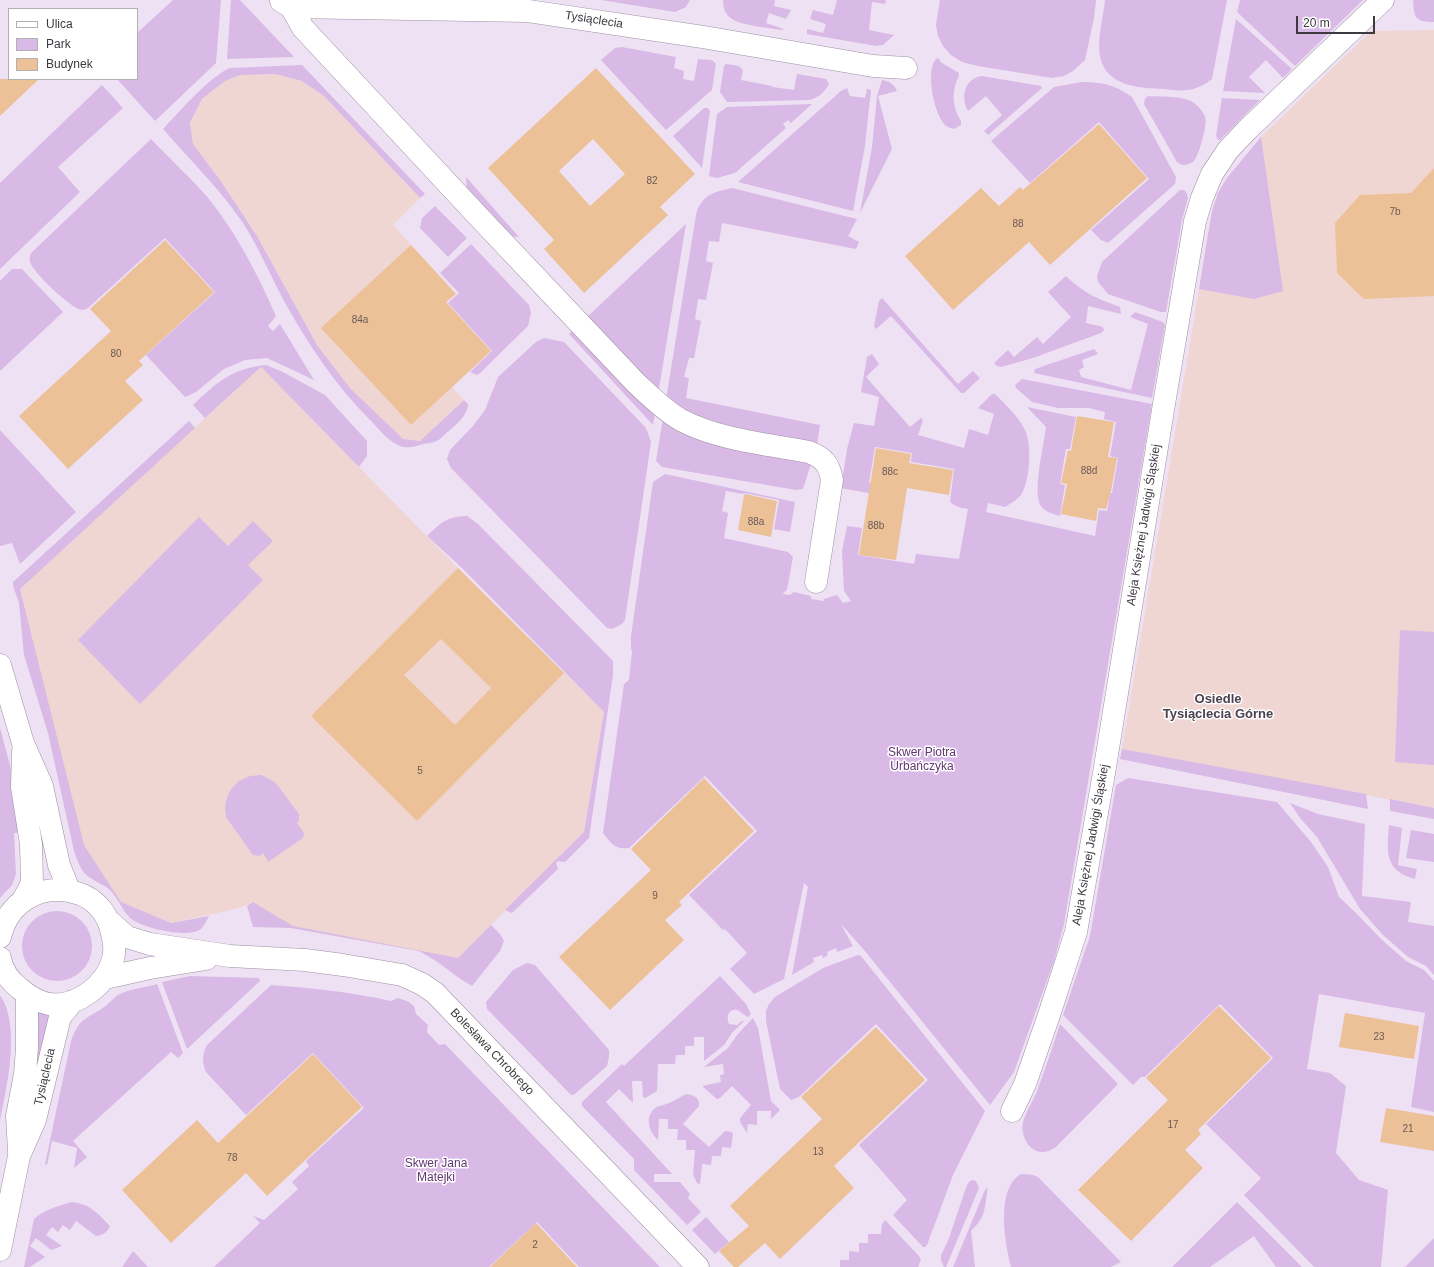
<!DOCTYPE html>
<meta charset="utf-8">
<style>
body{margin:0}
#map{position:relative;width:1434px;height:1267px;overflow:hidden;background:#eee1f4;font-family:Arial,sans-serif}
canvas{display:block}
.legend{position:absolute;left:8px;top:8px;width:130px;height:72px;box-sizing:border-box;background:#fff;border:1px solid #b2b0b3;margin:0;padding:5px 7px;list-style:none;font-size:12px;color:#3e3940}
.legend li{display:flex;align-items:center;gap:8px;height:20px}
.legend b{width:20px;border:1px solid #b2b0b3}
.scale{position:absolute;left:1296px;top:16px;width:79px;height:18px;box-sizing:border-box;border:2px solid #3e3940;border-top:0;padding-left:5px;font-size:12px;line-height:14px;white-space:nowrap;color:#3e3940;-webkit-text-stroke:3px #fff;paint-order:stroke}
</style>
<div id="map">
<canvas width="1434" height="1267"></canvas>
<ul class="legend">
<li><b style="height:5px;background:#fff"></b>Ulica</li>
<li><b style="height:11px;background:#d9b9e6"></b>Park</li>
<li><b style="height:11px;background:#ecc198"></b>Budynek</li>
</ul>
<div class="scale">20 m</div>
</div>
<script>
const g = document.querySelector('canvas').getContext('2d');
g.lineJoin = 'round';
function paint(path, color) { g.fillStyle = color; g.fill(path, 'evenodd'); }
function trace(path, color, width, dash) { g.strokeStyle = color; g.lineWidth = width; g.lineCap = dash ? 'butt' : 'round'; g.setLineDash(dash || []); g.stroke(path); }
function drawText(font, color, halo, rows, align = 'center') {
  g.font = font + ' Arial,sans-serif'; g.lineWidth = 3; g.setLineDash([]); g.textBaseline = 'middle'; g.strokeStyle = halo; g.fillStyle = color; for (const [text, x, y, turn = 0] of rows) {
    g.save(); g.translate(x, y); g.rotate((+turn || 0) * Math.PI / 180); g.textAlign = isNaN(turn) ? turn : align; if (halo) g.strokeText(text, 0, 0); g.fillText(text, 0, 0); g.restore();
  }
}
const education = new Path2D(`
 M1434,30V808L1122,749L1212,211L1218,193L1227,178L1261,137L1371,31Z
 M275,74L302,81L324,96L420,198L393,225L456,294L446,303L491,351L452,387L464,400L420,441L403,440L350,388L317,345L257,236L220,180L193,144L190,124L202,99L225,81L240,75Z
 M261,367L458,568L604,712L584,832L458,958L291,928L253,902L240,908L171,923L120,902L83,845L20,588Z`);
const green = new Path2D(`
 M173,0H221L216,63L155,121L117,79H137V33Z
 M231,0H240L294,57L227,59Z
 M601,0H690L686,7L675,12Z
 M723,0H775L774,6L791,10L786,19L769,13L766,23L784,29L781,30C770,28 739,25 732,19C725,15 723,7 723,0Z
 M837,0H886L885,4L872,2L869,30L894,35L883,45L876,46L807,34V29L823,33L826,24L810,19L813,10L833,15Z
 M940,0H1096L1094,18L1085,60L1073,71L1064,76L1052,78L978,66L962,62L951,55L943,46L938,36L936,25Z
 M1105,0H1227L1212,79C1207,83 1202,86 1196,88C1186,92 1174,90 1163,89C1142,88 1111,87 1102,63C1095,45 1103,20 1105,0Z
 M1240,0H1363L1295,66L1237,12Z
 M1413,0H1434V22C1415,22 1414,18 1413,0Z
 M1236,19L1292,69L1283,78L1266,60L1249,77L1265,93L1223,91Z
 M622,47L676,57L674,68L684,71L683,79L694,81L698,59L712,60L716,64L712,90L666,130L601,60L615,48Z
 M938,58L942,63L959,73C959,78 956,81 955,86C952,98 954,111 961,121V125L954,129C951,128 947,127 945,125C934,114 925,70 936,59Z
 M726,64L739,66L743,70L741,80L772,86V87L794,90L797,74L826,79L829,84C824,92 820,97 810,100L727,102L720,92L724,66Z
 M302,65L425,194L420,198L324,96L302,81L275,74L240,75L225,81L202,99L190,123L193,144L220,180L257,236L317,345L350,388L403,439L420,441L464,400L468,404C468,417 452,428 443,436C438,442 431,443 424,444C416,446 408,449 400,446C389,442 379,429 370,420C335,385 308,344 284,301C270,275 259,248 243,223C220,189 190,160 163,129C179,112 210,76 230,68Z
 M982,76L1041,86L1042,88L988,135L984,131L1002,115L986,96L968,111C960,97 965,78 982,76Z
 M882,80C889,81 894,84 897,91L878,96L892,149L860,213L872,147L877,96Z
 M1082,82C1101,82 1116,85 1132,97L1176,177L1175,184L1108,243L1101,240L1091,230L1149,179L1099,122L1030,183L991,141L1054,87Z
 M102,85L123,108L58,167L80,192L0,269V183Z
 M847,88L850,96L865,98L867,89L871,90L865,146L853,211L738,182L841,91Z
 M1148,96C1161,97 1183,95 1194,103C1198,106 1203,111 1205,117C1208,124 1199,155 1194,161C1190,164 1186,165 1182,165L1177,162L1144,104L1145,99Z
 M1222,98L1260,100L1220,140H1218L1216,136Z
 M812,104L791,123L788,120L783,124L786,128L735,173L717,178L709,176L717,114L727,107Z
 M704,108H708L710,111L702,168L673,136Z
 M1261,137L1283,291L1254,299L1199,289L1212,211L1218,193L1227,178Z
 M151,139C170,159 191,178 209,199C237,234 258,275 276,316L268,326L273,331L280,324L314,380L267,358L245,360L224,369L196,392L185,397L146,355L215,292L165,238L88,308C86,309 84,310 82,310C71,309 32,271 30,262C29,258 30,256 31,253Z
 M466,177L519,237L511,236L467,191Z
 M732,188L857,219L848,236L859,242L856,249L722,223L719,242L709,241L706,261L713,263L706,300L698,299L695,319L701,321L694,358H689L684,377L689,378L686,398L820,425L817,445L803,489L796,490L662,467L656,461L696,215C701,195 714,192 732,188Z
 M1180,190H1184L1186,192L1188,198L1182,220L1166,312H1161L1108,294L1098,282L1097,276L1102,262Z
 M435,206L467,238L448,257L420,228L422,218Z
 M686,224L653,425L569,334Z
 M471,244L529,305L531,313L528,326L480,373L477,375L470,372L492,351L448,303L459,293L440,273Z
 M12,269H22L63,312L0,371V281Z
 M1066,276C1085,294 1096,298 1120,307L1121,314L1088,306L1086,323L1103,327L1104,330L1101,333L1033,358L1001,367L997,366L994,363L1008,350L1014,357L1037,337L1043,344L1071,317L1048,292Z
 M882,298L958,384L973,371L980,378L964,393H961L891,316L876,329L874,326L879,301Z
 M1135,312L1163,322L1165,325L1152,398L1034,373L1035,369L1094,349L1098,354L1082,360L1084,367L1079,370L1081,377L1131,390L1148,324L1130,317Z
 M544,338L564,342L646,428L651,442L625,620L622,624L612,629L607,628L451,468L447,459L450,450L473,426L485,410L498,377L536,342Z
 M872,354L879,364L866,377L910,427L921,418L923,420L918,435L964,448L969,429L988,435L994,414L978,408L992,394H995C1006,405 1018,416 1025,430C1032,445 1030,479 1022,493C1018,500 1011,503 1005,507L988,503L986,512L1095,536L1099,510L1107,511L1110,493H1112L1118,458L1110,456L1116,422L1104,419L1105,412L1089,408H1058L1032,402L1016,388L1015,385L1022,379L1152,404L1064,924L1054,961L1014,1072L990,1105L864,950L841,924L853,946L837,952L836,948L827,952L828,955L823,958L822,955L813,958L814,962L792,975L808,887L804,883L784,979L754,994L730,969L747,953L725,929L723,930L689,895L757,831L705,776L629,848C615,850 611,843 603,833L624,684L629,680L632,652L631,648V636L653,482L665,474L795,502L790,532L774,529L779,500L744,493L743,494L726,491L722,511L728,513L724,538L788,552L793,557L787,590L782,594L790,595L794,592L811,596V599L824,601V599L837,595L843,603L851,601L844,591L842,551L847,526L862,528L858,555L914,564L916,554L959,559L968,509C961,508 956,507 950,502L954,469L911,462L912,453L875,447L869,483L906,489L895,498L841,488L847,449L854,423L874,426L879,397L861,392L867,357Z
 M266,365L283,372L325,395L367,441V456L359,467L261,367L205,418L193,405C216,383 232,368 266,365Z
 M1027,407L1076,417L1070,449H1066L1060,484L1065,485L1060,516C1053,514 1045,512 1041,506C1032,493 1044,444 1046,427Z
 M189,421L195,428L20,589L84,845L121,902L171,923L209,916C207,920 204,926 201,929C188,939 142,928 130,918C122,910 118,898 110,890C104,885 96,882 89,877C81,872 77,860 74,851L48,733L24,655L19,603L13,586V582Z
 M0,430L76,512L20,564L12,543L0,546Z
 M467,516L478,524L613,661V675L589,838L565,862L558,861L556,863L558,869L512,913L505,910L584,832L604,712L459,565L427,536C442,522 446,517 467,516Z
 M199,517L228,546L253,521L273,541L248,565L263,580L140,704L78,640Z
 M1400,630L1434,632V765L1395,762Z
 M0,728L10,765L22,832L14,833L16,874L12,885L0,898Z
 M1122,749L1366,794L1368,809L1120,759Z
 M261,775L275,782L299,814V820L297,823L304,833L303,838L268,862L263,853L260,856L253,855L226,817L225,807L227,797L232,788L239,781L250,776Z
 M1128,778L1277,802L1311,842L1328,867L1339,897L1356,913L1381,939L1406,961L1424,970L1434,981V1112L1411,1107L1425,1013L1319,994L1307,1069L1330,1073L1346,1086L1336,1153L1359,1180L1388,1190L1381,1267H1314L1244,1195L1261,1178L1206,1124L1273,1058L1220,1004L1145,1077H1141L1133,1085L1063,1015L1090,936L1116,785Z
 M1390,799L1434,808V819L1390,811Z
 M1290,803L1318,814L1365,824L1362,896L1411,902L1408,922L1434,926V975L1426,966L1408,957L1383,935L1360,909L1317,837L1300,818Z
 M1389,825L1402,828L1398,865L1417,869L1415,879C1384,871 1387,851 1389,825Z
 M1411,830L1434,834V862L1406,858Z
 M253,902L293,926L458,958L491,925L500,934L504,941L500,951L472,986L459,978L436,961L419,951L291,928L253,927L247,906Z
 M22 946a35 35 0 1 1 70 0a35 35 0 1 1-70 0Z
 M858,955L861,956L985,1111L953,1175L927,1245L925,1247H923L893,1215L907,1200L859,1145L928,1080L876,1024L799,1097L791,1100L780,1089L766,1021V1011L769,1004L775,997L823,968Z
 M527,963L535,965L609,1050V1057L607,1066L575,1094L571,1095L487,1009L486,1002L513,970Z
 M190,976L259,978L260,981L187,1049L162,982Z
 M720,976L746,1004L751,1014L748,1017C744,1015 740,1011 737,1010C728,1008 726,1018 729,1024L737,1025L742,1021H744L732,1033L724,1045L704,1061V1037H694V1046H685V1055H676L675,1064H658L657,1091L645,1098L643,1097L642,1081H632L633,1103L619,1089L606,1102L672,1174H654V1182H680L690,1194L688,1198L701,1212L687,1225L634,1170V1159L582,1106V1102L622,1064L624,1066L627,1063Z
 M157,984L183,1053L178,1058L171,1052L73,1141L87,1157L74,1168L77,1148L52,1141L47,1165L45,1164L71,1041C80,1017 84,1021 104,1007C109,1004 113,998 118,995C126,990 147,987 157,984Z
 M271,985C312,988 351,992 391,1001L398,998L407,1001L414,1006L416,1014L428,1025L427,1032L439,1045L445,1044L660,1267H579L537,1222L489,1267H214L260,1223L253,1216L264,1220L298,1189L292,1182L309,1166L306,1161L364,1108L313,1053L246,1115L206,1072C202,1063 202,1054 207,1045Z
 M0,995C21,1025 7,1086 0,1120Z
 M39,1012L51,1015L36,1073L37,1014Z
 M753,1018L758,1028L771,1101L780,1110L771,1119V1111H757V1125L748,1124L747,1133L740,1122V1118L751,1105L732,1086L720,1098L717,1099L702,1086L721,1082L720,1075L724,1074L723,1064L704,1067L728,1048L737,1035Z
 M1060,1024L1118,1084L1056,1147C1052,1150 1047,1152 1042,1152C1028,1152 1020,1133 1023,1122C1026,1112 1033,1101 1037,1091C1045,1069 1053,1047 1060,1024Z
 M687,1094C694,1095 700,1098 699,1106L683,1124L709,1147L725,1131L732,1132L733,1135L731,1148L722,1147L721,1156H712L711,1165L702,1164L700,1184L697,1183L693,1175L695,1150H686V1140H677L678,1129H668V1119H659L658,1140C648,1131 644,1115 657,1107C662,1105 668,1104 673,1101C678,1099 681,1096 687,1094Z
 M1021,1174L1033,1175L1038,1177L1121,1262L1111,1267H1011C1005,1243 995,1189 1021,1174Z
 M973,1180L976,1181L979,1188L946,1267H944L941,1260V1255L948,1241L967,1185L970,1181Z
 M988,1187C984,1209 987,1215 971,1231L975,1267H953L985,1190Z
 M72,1202C92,1205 96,1212 110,1226C107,1233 103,1235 96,1236L76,1221L70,1230L63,1225L58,1232L52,1227L46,1235L62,1246L51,1250L36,1238L30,1246L45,1257L30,1267H24L34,1219C45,1209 59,1206 72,1202Z
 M1237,1202L1302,1267H1276L1254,1236L1210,1267H1172Z
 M706,1217L729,1242L715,1254L692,1230Z
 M885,1220L918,1255L921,1259L918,1267H840V1260H849V1251L859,1252V1243H868V1234H881L882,1224Z
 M1434,1238V1267H1405Z
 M133,1251L148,1267H122Z`);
const building = new Path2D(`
 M596,68L695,174L660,207L668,215L584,293L544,249L554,240L488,168ZM593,139L625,174L590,206L559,171Z
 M0,79H39L0,116Z
 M1099,124L1147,178L1050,265L1029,242L953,310L905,256L981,188L999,206L1020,187L1023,190Z
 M1434,168V296L1364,299L1337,273L1335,223L1360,195L1411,193Z
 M165,240L214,292L139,361L143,365L125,381L143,400L68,469L19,416L111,331L90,309Z
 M411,245L456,294L446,302L491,351L411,425L321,328Z
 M1077,416L1114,422L1108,457L1117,458L1111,491L1106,509L1098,508L1096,521L1061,514L1067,484L1061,483L1068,450L1071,451Z
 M876,448L911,454L909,463L953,470L949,495L907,488L896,560L859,555Z
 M745,494L777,501L771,537L738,530L744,495Z
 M458,568L564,673L417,821L311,716ZM441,639L491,688L455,725L404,675Z
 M704,778L754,831L679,902L682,905L665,920L684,940L610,1010L559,957L651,870L631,849Z
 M1219,1006L1271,1058L1198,1130L1201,1134L1185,1150L1203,1168L1131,1241L1078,1190L1168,1100L1146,1078Z
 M1345,1013L1419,1026L1414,1059L1339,1047Z
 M876,1027L925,1080L834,1166L854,1188L780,1259L765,1243L738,1267H734L719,1251L749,1226L730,1206L822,1119L801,1097Z
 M313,1054L362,1107L267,1196L246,1173L171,1243L122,1190L197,1120L218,1143Z
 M1386,1108L1434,1116V1151L1380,1142Z
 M536,1223L577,1267H490Z`);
const minor = new Path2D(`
 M281,1L291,7L528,11L703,37L873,66L906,68
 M291,7L303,28L477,215L636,383C650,396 665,411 681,420C719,440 767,444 809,452C824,458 829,464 832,480L816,582
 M0,665L23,743L42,786L59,865L69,890
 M22,902L32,883L31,844L22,787L23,751
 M108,920L127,937L150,944L230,956L305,960L343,965L402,975L422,984L435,993L698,1267
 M0,937C9,899 44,882 80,894C94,899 106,912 110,926C113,937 116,948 113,959C106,985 77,1008 49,1004C38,1002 27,995 19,988C10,981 2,970 0,958
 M105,978L150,968L206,959
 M1012,1111L1025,1084L1049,1015L1076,932L1104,773L1164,404L1195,221L1202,198L1212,174L1228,150L1247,130L1383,0
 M19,1152L17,1116L25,1074L27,1048V995
 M0,1250L19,1156L35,1120L60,1017L73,1001`);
const numberNames = [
 ["82",652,181],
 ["7b",1395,212],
 ["88",1018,224],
 ["84a",360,320],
 ["80",116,354],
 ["88d",1089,471],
 ["88c",890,472],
 ["88a",756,522],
 ["88b",876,526],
 ["5",420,771],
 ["9",655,896],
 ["23",1379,1037],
 ["17",1173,1125],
 ["21",1408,1129],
 ["13",818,1152],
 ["78",232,1158],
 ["2",535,1245]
];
const streetNames = [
 ["Tysiąclecia",594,20,9],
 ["Aleja Księżnej Jadwigi Śląskiej",1144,525,-81],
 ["Aleja Księżnej Jadwigi Śląskiej",1091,845,-80],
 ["Bolesława Chrobrego",492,1052,46],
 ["Tysiąclecia",45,1077,-77]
];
const parkNames = [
 ["Skwer Piotra",922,753],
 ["Urbańczyka",922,767],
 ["Skwer Jana",436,1164],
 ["Matejki",436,1178]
];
const neighbourhoodNames = [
 ["Osiedle",1218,699],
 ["Tysiąclecia Górne",1218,714]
];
paint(education, '#f0d6d2');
paint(green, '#d9b9e6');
paint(building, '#ecc198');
trace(minor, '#9c90a1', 23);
trace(minor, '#fff', 22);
drawText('10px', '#6a5b56', null, numberNames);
drawText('12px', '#3e3940', '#fff', streetNames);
drawText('12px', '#5f366f', '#fff', parkNames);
drawText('bold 13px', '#4b404f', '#fff', neighbourhoodNames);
</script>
